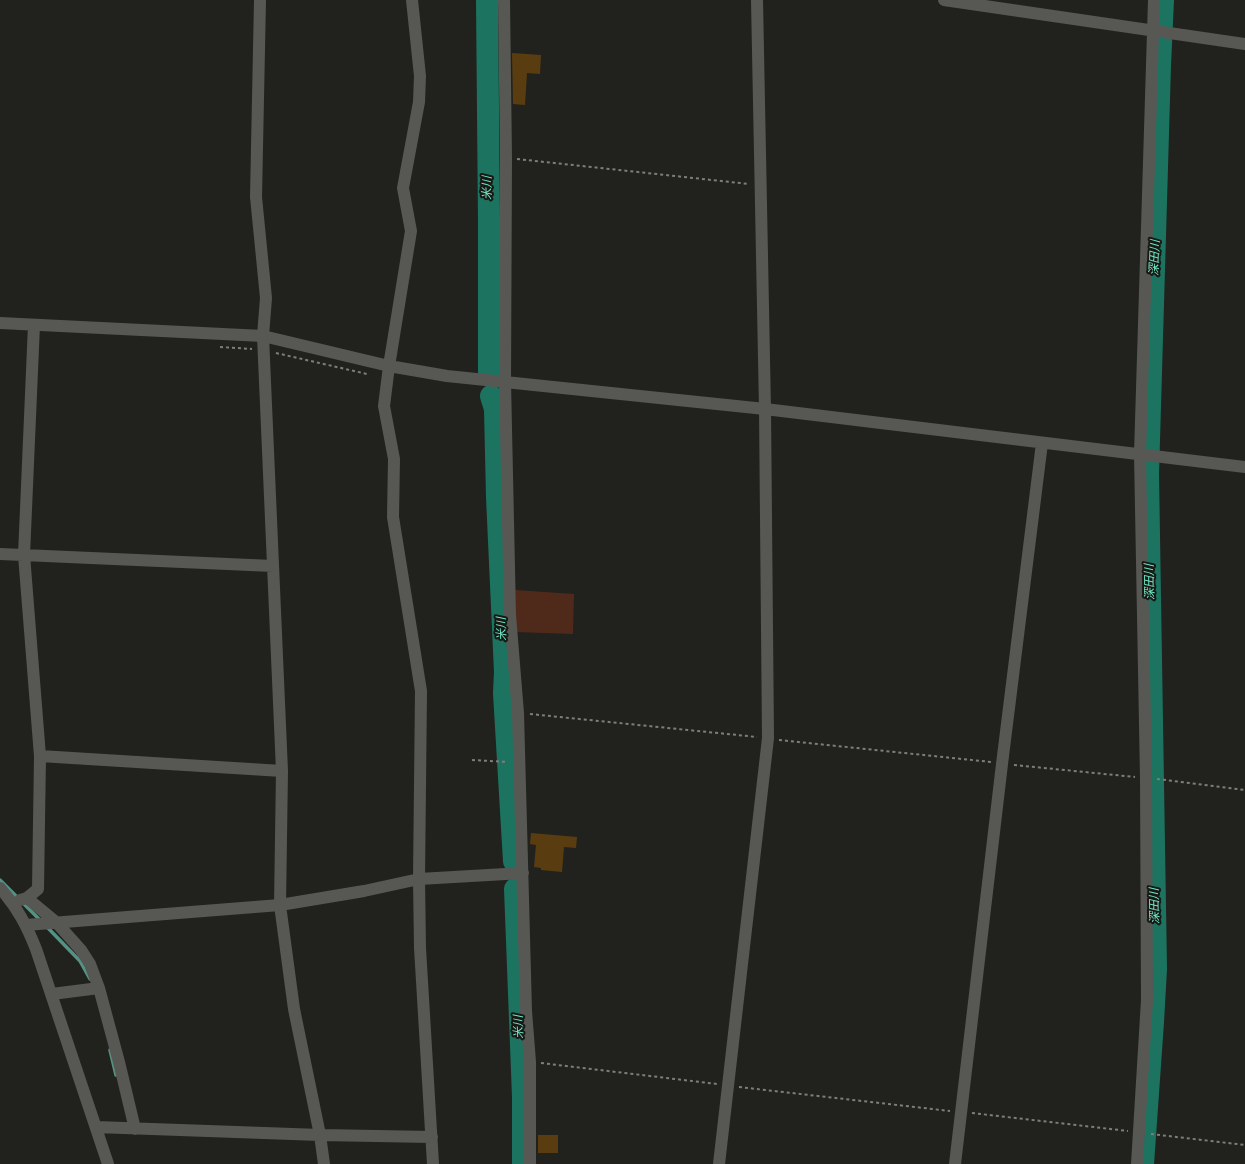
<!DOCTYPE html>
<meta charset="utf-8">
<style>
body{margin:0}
canvas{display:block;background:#21211e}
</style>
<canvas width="1245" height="1164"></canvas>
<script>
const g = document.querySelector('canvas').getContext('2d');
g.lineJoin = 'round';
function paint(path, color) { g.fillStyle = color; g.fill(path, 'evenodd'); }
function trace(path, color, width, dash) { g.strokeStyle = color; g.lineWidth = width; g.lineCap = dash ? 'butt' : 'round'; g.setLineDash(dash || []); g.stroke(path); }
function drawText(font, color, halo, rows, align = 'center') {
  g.font = font + ' "PT Sans","Noto Sans JP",sans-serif'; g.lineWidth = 4; g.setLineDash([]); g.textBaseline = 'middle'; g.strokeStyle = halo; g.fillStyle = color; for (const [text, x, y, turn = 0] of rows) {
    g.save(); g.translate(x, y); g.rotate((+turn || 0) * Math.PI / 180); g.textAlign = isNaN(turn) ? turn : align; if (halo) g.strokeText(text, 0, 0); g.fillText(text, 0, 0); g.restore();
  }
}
const green = new Path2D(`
 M515,590L574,594L573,634L516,632Z`);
const stream = new Path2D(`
 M0,880L41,921
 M47,927L80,961L90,979
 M110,1050L116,1075`);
const river = new Path2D(`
 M487,0L489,221V375
 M491,396L495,409L497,497L505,672L504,693L514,861
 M515,889L523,1097V1164
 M1143,1164L1153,1022L1156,969L1148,474L1160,65L1163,0`);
const building = new Path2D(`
 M512,53L541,55L540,74L527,73L525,105L513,104Z
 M531,833L577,837L576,848L564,847L562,872L541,870V868L534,867L536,845L530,844Z
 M538,1135H558V1153H538Z`);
const path = new Path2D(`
 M517,159L749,184
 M220,347L252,349
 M276,353L367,374
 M530,714L757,737
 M779,740L991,762
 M472,760L508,762
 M1014,765L1135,777
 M1157,779L1245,790
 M541,1063L717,1084
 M739,1087L950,1111
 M972,1113L1128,1131
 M1151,1134L1245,1145`);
const minor = new Path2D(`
 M260,0L256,197L266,298L263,336L282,771L280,905L294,1009L320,1135L324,1164
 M412,0L420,76L419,102L403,188L411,231L389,366L384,406L394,459L393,517L421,691L419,879L420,948L433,1164
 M944,0L1245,44
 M0,323L263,336L389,366L447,376L505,382L506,158L504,0
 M34,325L24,555L40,756L282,771
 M0,554L273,566
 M0,888C18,909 26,924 36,949L108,1164
 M27,898L56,922L81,950L90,964L99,988L52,994
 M20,900L27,898L38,889L40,756
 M26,925L280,905L364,891L419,879L523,873
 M99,988L119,1062L135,1129
 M96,1127L320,1135L432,1137
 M530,1164V1062L526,1011L518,713L510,615L505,382L765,409L1245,467
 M719,1164L768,738L765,409L757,0
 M955,1164L1002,764L1042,443
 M1137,1164L1147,1000L1146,778L1140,454L1154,0`);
const waterNames = [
 ["米川",488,188,-90],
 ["深田川",1155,258,-88],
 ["深田川",1150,582,-91],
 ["米川",502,629,-92],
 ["深田川",1155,906,-91],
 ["米川",519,1027,-92]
];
paint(green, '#4f2a1b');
trace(stream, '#549284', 3.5);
trace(river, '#1c7460', 22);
paint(building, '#593d11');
trace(path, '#7d7d7b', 2, [3, 3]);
trace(minor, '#575754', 12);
drawText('italic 12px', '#72e8c8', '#181815', waterNames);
</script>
